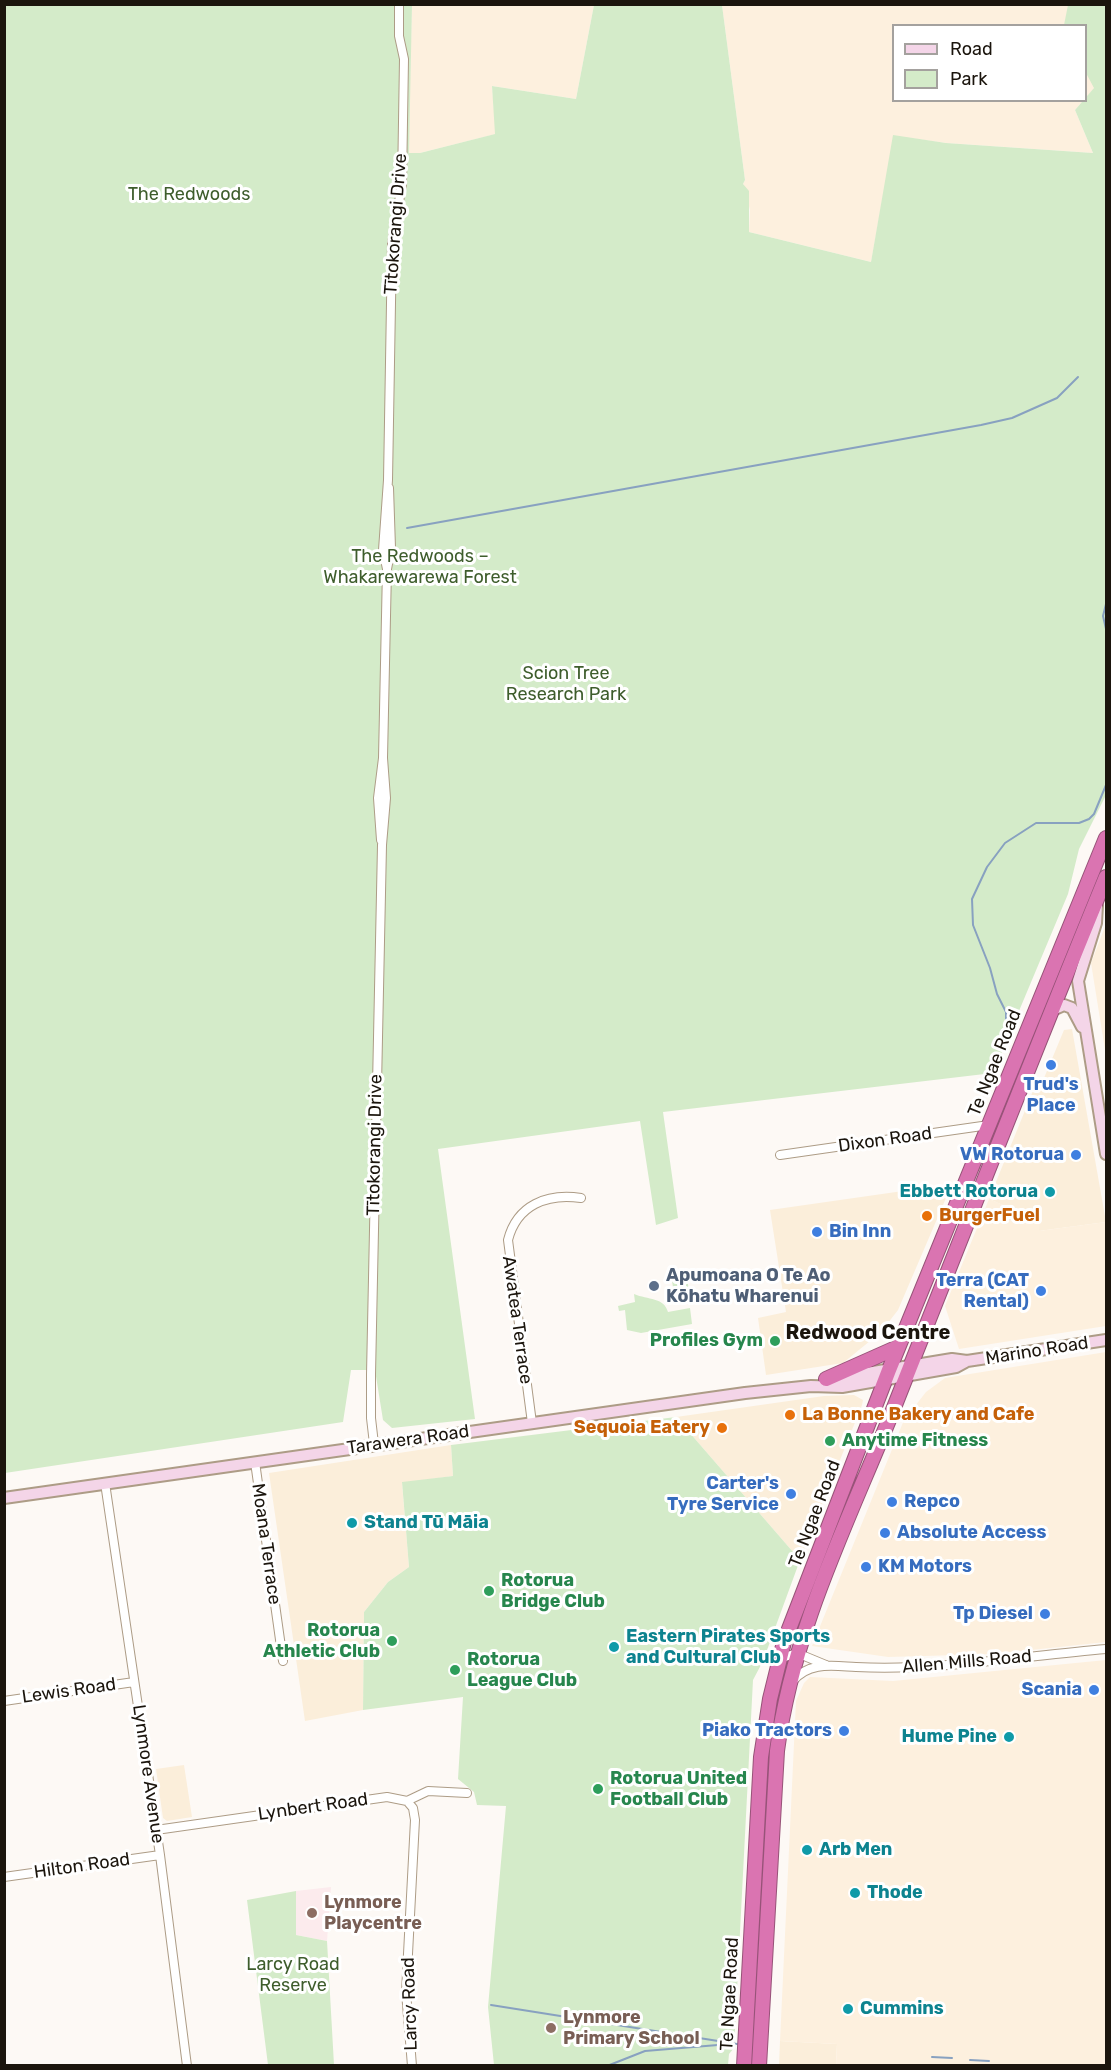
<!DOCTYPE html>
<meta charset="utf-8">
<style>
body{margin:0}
#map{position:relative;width:1111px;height:2070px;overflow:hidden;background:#fdf9f5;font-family:Rubik,sans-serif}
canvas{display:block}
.frame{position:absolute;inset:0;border:6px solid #1b150d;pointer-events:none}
.legend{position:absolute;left:892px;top:24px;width:195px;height:78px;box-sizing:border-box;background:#fff;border:2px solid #a4a19e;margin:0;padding:8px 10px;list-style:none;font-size:18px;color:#1b150d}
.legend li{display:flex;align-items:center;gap:12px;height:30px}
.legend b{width:30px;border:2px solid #a4a19e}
</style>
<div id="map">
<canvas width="1111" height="2070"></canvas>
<div class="frame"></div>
<ul class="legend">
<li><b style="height:8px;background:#f4d5e8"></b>Road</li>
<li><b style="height:16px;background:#d4ebc9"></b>Park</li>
</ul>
</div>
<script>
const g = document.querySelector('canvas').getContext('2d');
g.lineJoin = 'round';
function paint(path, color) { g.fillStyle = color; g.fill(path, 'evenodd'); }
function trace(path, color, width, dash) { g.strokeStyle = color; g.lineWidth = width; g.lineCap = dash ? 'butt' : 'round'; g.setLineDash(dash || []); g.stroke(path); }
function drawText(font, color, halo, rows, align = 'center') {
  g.font = font + ' Rubik,sans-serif'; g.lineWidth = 6; g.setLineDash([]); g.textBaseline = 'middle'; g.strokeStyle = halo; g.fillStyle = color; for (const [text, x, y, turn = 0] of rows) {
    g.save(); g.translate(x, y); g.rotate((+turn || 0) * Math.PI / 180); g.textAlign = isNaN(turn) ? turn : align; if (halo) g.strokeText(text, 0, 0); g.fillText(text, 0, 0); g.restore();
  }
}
const commercial = new Path2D(`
 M1072,1029L1106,1222L1039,1231V1221L989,1199L1035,1086L1041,1084L1044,1078L1064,1030Z
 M952,1184L898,1310L881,1332L843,1363L766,1375L758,1318L786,1312L770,1210Z
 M854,1395L863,1400L862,1405L800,1560L676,1417L824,1396Z
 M451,1445L453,1476L402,1483L409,1567L388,1582L364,1612L363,1710L305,1721L269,1473Z
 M184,1765L192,1817L167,1821L163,1818L156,1769Z
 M780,2041L837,2044L836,2065L779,2066Z`);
const built = new Path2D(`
 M412,5H594L576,99L492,86L496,134L420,153H408Z
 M722,5H1106V74L1086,98V26H894V100L1083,101L1075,110L1093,153L946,143L894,136L871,262L749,232L750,210L743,184L745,180Z
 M1106,924V1056L1091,963Z
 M989,1199L1040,1221L1039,1231L1106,1222V1326L959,1349L945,1306Z
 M1106,1352V1642L994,1654L888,1657L812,1646L904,1420L926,1392L945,1378Z
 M1106,1660V2065H836L837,2044L780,2041L796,1701L804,1683L810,1677L893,1681Z`);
const education = new Path2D(`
 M331,1887L327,1941L296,1935V1891Z`);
const green = new Path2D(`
 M5,5H412L409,153H420L495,134L492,86L576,99L594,5H722L745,180L743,184L749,191V232L871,262L893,135L946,143L1093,153L1075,110L1094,88L1086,73V26L1064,25L1068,5H1106V795L1079,849L1068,894L993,1073L663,1112L678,1218L656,1225L640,1121L438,1149L475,1419L392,1428L383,1420L375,1370H351L343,1422L5,1473Z
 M686,1271L689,1291L674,1293L671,1275Z
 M634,1294C648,1300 664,1297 668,1312L690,1308L692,1324L641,1333L627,1330L625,1310L619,1311L618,1306L635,1302Z
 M676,1417L800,1560L763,1661L753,1680L734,2048L729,2054L728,2065H494L488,2007L506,1806L477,1805L474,1792L458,1779L463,1697L363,1710L364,1612L388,1582L409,1567L402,1482L453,1476L451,1445Z
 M296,1891V1935L327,1941L334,2065H268L247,1900Z`);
const stream = new Path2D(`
 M407,528L981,425L1012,418L1057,398L1078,377
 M1106,604L1103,616L1106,629
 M1006,1039V1012L997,994L990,968L973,925L972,899L987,867L1005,843L1036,823H1079L1089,819L1094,814L1106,785
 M491,2005L737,2044
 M932,2057L952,2058
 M970,2060L989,2061
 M1031,2065L1039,2066
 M607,2066L645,2051L730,2044`);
const street = new Path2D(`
 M387,569L383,550L388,480L392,244L402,184L404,59L399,36V4
 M381,840L378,798L383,758L387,569L391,548L389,488
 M780,1155L989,1125
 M532,1423L508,1240C517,1205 547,1193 581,1198
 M374,1444L371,1418V1374L382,845L386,798L383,758
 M255,1462L283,1661
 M105,1483L160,1855L187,2066
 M779,1659L797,1653L826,1665
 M793,1681C809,1661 834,1666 856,1667C940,1671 1023,1656 1106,1649
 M4,1701L134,1682
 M407,1801L428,1791L467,1793
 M156,1830L387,1797L407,1801L413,1808L415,1820L406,1992L412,2066
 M4,1877L160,1855`);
const secondary = new Path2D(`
 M1097,905L1096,923L1078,981L1106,1154
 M1053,1010L1064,1005L1072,1008L1082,1027
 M831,1379L952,1359L967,1361L1106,1340
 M4,1498L745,1393L811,1386L842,1387L956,1367L967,1361`);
const highway = new Path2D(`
 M826,1379L898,1347
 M744,2066L761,1757L770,1699L784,1642L889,1370L1106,838
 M759,2066L777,1751C793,1628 850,1518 895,1405C965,1229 1034,1052 1106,877`);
const markers = [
 [1051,1065,6,"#3f7fe0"],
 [1076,1155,6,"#3f7fe0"],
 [1050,1192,6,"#0f9aa8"],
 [927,1216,6,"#e8710a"],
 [817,1232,6,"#3f7fe0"],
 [654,1286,6,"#5c6f8a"],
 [1041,1291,6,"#3f7fe0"],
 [775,1341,6,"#2e9e5b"],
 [790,1415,6,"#e8710a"],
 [722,1428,6,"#e8710a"],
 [830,1441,6,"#2e9e5b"],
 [791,1494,6,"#3f7fe0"],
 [892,1502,6,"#3f7fe0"],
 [352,1523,6,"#0f9aa8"],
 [885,1533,6,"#3f7fe0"],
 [866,1567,6,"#3f7fe0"],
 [489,1591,6,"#2e9e5b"],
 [1045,1614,6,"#3f7fe0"],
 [392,1641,6,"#2e9e5b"],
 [614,1647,6,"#0f9aa8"],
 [455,1670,6,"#2e9e5b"],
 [1094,1690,6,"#3f7fe0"],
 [844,1731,6,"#3f7fe0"],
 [1009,1737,6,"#0f9aa8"],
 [598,1789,6,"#2e9e5b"],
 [807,1850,6,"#0f9aa8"],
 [855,1893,6,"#0f9aa8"],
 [312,1913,6,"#8d6e63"],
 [848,2009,6,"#0f9aa8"],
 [551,2028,6,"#8d6e63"]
];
const parkNames = [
 ["The Redwoods",189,195],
 ["The Redwoods –",420,557],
 ["Whakarewarewa Forest",420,578],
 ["Scion Tree",566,674],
 ["Research Park",566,695],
 ["Larcy Road",293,1965],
 ["Reserve",293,1986]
];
const streetNames = [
 ["Tītokorangi Drive",396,224,-86],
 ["Te Ngae Road",995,1063,-68],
 ["Dixon Road",885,1140,-8],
 ["Tītokorangi Drive",375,1145,-89],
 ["Awatea Terrace",517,1320,82],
 ["Marino Road",1037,1351,-9],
 ["Tarawera Road",408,1440,-8],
 ["Te Ngae Road",815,1514,-69],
 ["Moana Terrace",266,1544,82],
 ["Allen Mills Road",967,1662,-5],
 ["Lewis Road",69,1691,-8],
 ["Lynmore Avenue",148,1774,82],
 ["Lynbert Road",313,1807,-8],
 ["Hilton Road",82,1866,-8],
 ["Te Ngae Road",730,1994,-87],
 ["Larcy Road",410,2004,-92]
];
const shopNames = [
 ["Trud's",1051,1085,"center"],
 ["Place",1051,1106,"center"],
 ["VW Rotorua",1064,1155],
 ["Bin Inn",829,1232,"left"],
 ["Terra (CAT",1029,1281],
 ["Rental)",1029,1302],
 ["Carter's",779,1484],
 ["Tyre Service",779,1505],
 ["Repco",904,1502,"left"],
 ["Absolute Access",897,1533,"left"],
 ["KM Motors",878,1567,"left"],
 ["Tp Diesel",1033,1614],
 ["Scania",1082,1690],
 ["Piako Tractors",832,1731]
];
const cultureNames = [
 ["Ebbett Rotorua",1038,1192,"right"],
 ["Stand Tū Māia",364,1523],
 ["Eastern Pirates Sports",626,1637],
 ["and Cultural Club",626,1658],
 ["Hume Pine",997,1737,"right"],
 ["Arb Men",819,1850],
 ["Thode",867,1893],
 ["Cummins",860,2009]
];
const foodNames = [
 ["BurgerFuel",939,1216],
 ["La Bonne Bakery and Cafe",802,1415],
 ["Sequoia Eatery",710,1428,"right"]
];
const serviceNames = [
 ["Apumoana O Te Ao",666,1276],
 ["Kōhatu Wharenui",666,1297]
];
const leisureNames = [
 ["Profiles Gym",763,1341,"right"],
 ["Anytime Fitness",842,1441],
 ["Rotorua",501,1581],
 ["Bridge Club",501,1602],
 ["Rotorua",380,1631,"right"],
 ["Athletic Club",380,1652,"right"],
 ["Rotorua",467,1660],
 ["League Club",467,1681],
 ["Rotorua United",610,1779],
 ["Football Club",610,1800]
];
const educationNames = [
 ["Lynmore",324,1903],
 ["Playcentre",324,1924],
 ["Lynmore",563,2018],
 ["Primary School",563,2039]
];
const neighbourhoodNames = [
 ["Redwood Centre",868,1333]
];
paint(commercial, '#fbeeda');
paint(built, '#fdf0de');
paint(education, '#fcebed');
paint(green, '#d4ebc9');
trace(stream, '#88a1c0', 2);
trace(street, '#ad9c86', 10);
trace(secondary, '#ad9c86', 14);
trace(highway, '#975378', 16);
trace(street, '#fff', 8);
trace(secondary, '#f4d5e8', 10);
trace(highway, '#da74b1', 14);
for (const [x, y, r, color] of markers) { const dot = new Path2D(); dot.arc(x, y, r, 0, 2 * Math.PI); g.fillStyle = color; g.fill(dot); trace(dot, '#fff', 2); }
drawText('18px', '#3e5d2c', '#fff', parkNames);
drawText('18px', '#1b150d', '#fff', streetNames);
drawText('bold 18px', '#366cbe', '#fff', shopNames, 'right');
drawText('bold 18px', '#0d838f', '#fff', cultureNames, 'left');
drawText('bold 18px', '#c56008', '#fff', foodNames, 'left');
drawText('bold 18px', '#4e5e75', '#fff', serviceNames, 'left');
drawText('bold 18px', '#27864d', '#fff', leisureNames, 'left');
drawText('bold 18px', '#785e54', '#fff', educationNames, 'left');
drawText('bold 20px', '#1b150d', '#fff', neighbourhoodNames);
</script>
